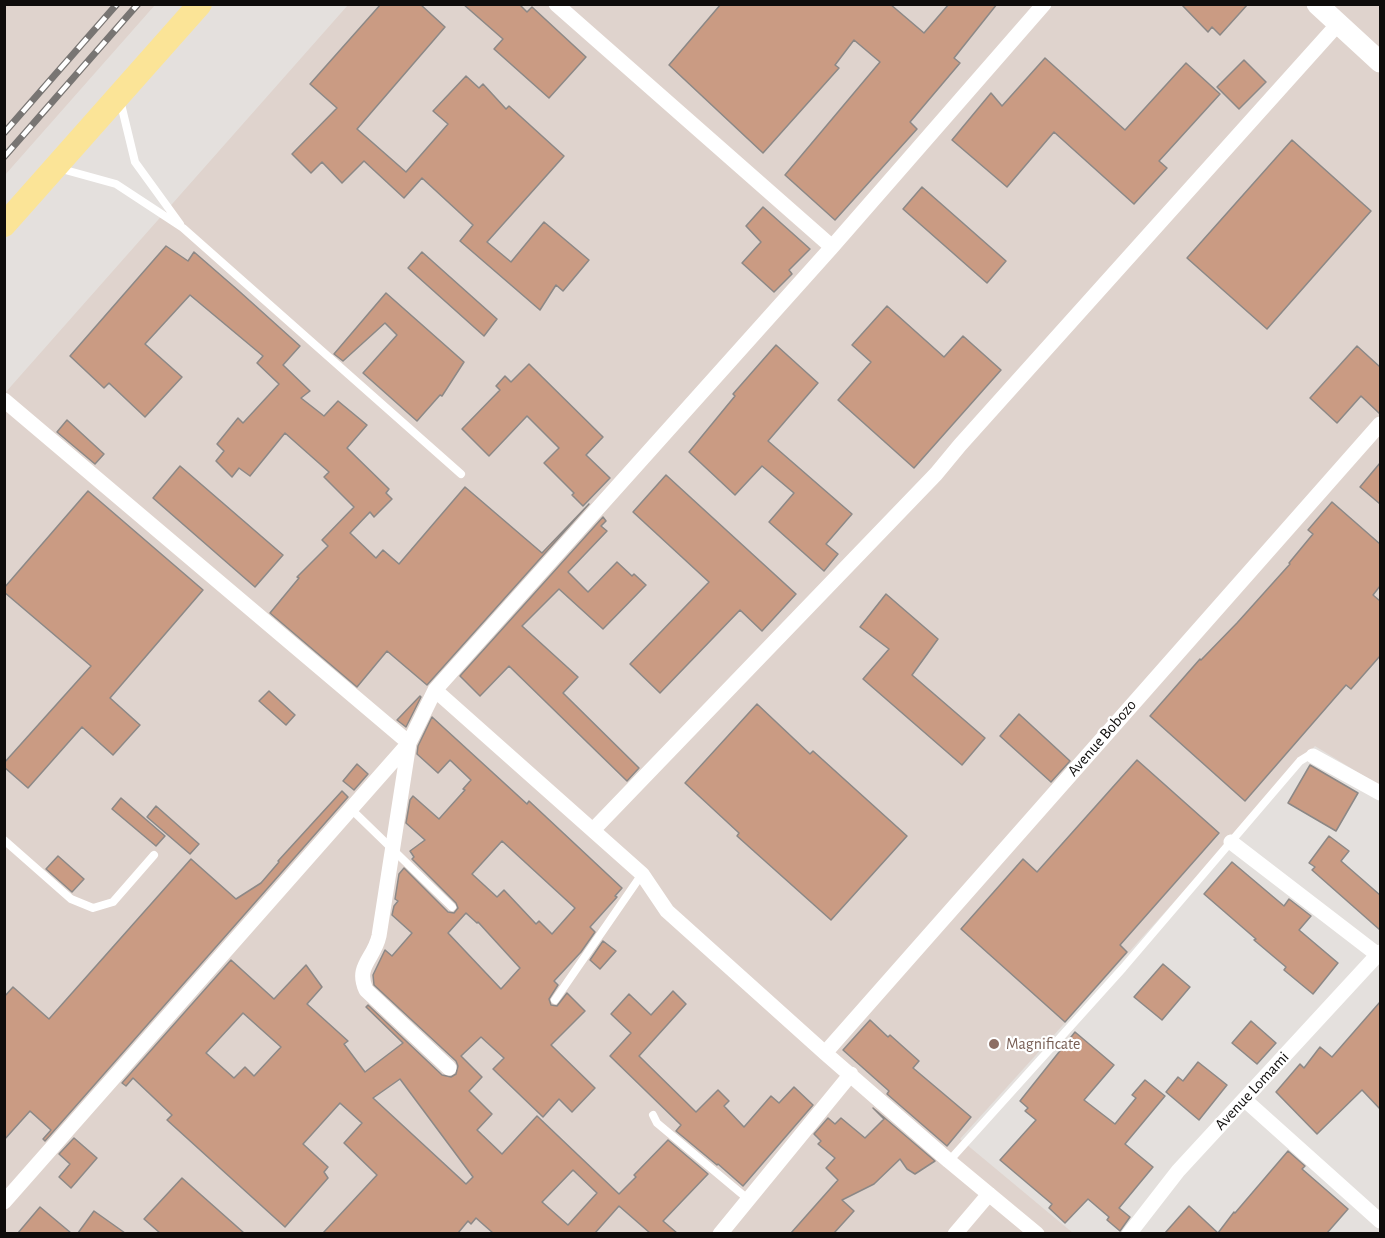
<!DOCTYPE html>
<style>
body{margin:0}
#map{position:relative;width:1385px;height:1238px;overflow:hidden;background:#e4e0dd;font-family:"Alegreya Sans",sans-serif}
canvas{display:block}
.frame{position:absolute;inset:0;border:6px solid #0e0c0b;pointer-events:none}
</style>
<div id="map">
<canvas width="1385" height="1238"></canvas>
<div class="frame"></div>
</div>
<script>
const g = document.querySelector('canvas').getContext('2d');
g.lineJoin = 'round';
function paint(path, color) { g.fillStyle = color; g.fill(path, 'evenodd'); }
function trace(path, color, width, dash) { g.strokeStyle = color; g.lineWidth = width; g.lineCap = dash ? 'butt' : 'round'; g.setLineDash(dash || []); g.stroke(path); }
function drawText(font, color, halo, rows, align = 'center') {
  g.font = font + ' "Alegreya Sans",sans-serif'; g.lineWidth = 4.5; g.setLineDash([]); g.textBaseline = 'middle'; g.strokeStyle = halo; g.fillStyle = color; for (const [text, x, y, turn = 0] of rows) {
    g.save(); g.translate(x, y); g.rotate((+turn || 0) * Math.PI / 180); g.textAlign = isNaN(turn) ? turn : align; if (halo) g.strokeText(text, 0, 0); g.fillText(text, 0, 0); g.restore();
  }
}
const built = new Path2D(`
 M5,4L155,5L5,175L4,5Z
 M348,5H1380V786L1315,746L960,1139L1073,1233L5,1234V393Z`);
const building = new Path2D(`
 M381,4H420L445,27L357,129L406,172L448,124L433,111L466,76L479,88L483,84L506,109L509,106L564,156L487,242L511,262L544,222L589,260L563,291L556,285L540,310L460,241L473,225L422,178L404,198L364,161L342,183L322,162L311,173L292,154L337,108L310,84Z
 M463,4H519L527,12L532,7L586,57L549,98L494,49L503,39Z
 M721,4H890L924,33L949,4H997L954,58L960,63L910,122L917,129L835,220L785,175L880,62L854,40L835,65L839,68L763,153L669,65Z
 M1181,4H1248L1220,35L1212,27L1208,32Z
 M1045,58L1125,130L1186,63L1220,94L1159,161L1167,168L1134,204L1054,132L1007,187L952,140L991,93L1002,106Z
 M1244,60L1266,82L1239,109L1217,87Z
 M1292,140L1371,211L1267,329L1187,258Z
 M922,187L1006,261L987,283L903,209Z
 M763,207L810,249L789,270L792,274L774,292L742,263L761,242L746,226Z
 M166,246L188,261L194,252L240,292L300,346L283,365L310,391L301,398L324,416L338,401L367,425L347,448L389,489L386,493L392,499L374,517L370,512L350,533L376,558L383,550L399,564L465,487L542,553L589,504L427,685L387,651L357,687L270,613L299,578L297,577L328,546L322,540L354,507L324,477L329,472L285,433L250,476L239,468L232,477L216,461L224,451L217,444L238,418L243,423L279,384L257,363L263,356L190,295L145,344L182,377L145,417L109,383L104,388L70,356Z
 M422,252L497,319L484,336L408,268Z
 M386,293L464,362L442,396L440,395L417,421L363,373L397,335L385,323L343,361L334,354Z
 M887,306L944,357L963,336L1001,370L914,468L838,400L871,362L852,345Z
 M776,345L818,383L768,441L852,514L826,544L838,554L824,571L769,522L794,493L762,466L735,495L689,452L735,396L733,394Z
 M1357,346L1380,367V414L1361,396L1337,423L1310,398Z
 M529,364L603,437L586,455L610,478L583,506L572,495L574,493L544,463L559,448L527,416L489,456L462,429L500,390L496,386L505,376L511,382Z
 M67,420L104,454L95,464L57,432Z
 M1380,463V504L1360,487Z
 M180,466L283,555L255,587L153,498Z
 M666,475L796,594L762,631L740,610L660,693L630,664L709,582L633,512Z
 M88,491L203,590L110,698L140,725L113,755L82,727L28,788L4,767V763L91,666L4,592V588Z
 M1332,502L1380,544V586L1373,595L1380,601V656L1351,689L1346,685L1245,801L1150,716L1200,659L1201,660L1237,623L1290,564L1289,563L1313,534L1308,530Z
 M603,517L606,521L601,526L607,531L568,572L588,592L617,562L632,576L634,574L646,585L603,629L559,589L522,626L578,677L563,693L639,768L627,781L509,666L480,696L460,676Z
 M886,594L938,639L912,675L985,738L962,765L863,679L889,649L860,627Z
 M269,691L295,715L286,725L259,701Z
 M420,696L421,697L406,727L397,720Z
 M757,704L810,754L813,751L907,836L831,920L737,836L739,833L685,783Z
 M1019,714L1070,761L1051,782L1000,736Z
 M432,717L527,804L529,801L622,888L615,896L617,897L590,927L595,932L581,952L554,981L558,985L549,999L551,1005L557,1006L567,993L585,1011L551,1045L595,1088L572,1112L559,1099L543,1117L493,1069L504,1058L481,1037L461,1056L482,1077L469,1091L492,1114L477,1130L502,1154L537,1116L619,1194L636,1177L634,1175L668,1140L708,1174L663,1221L677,1233H650L619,1206L595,1233H493L476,1218L471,1224L468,1221L458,1233H323L377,1175L344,1143L362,1123L340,1103L303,1144L328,1167L324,1172L328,1178L285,1227L167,1120L172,1115L133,1078L126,1086L122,1083L231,960L274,999L306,965L322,987L307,1004L348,1041L344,1044L365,1072L403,1043L366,1007L368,1005L442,1075L451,1077L456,1074L458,1066L456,1061L374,985L373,975L385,950L392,956L412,933L392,915L394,906L398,901L395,899L399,874L404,868L448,912L454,913L458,908L456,903L412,859L414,857L410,851L425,840L406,823L410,800L413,796L439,819L465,790L463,789L471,780L450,760L438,773L417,754L418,746ZM502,841L575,908L552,934L539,921L536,924L504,890L497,897L472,874ZM466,913L477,923L478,922L520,968L501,989L448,933ZM243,1013L281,1047L254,1076L245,1067L234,1078L206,1053ZM400,1079L473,1177L466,1184L373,1098ZM573,1170L597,1193L568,1225L542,1202Z
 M1137,760L1219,833L1120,945L1127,952L1065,1022L961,929L1023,859L1037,872Z
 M357,764L368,774L354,790L343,781Z
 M1310,765L1358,793L1336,831L1288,803Z
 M342,791L348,797L45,1141L43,1139L51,1130L30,1111L4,1140V997L13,987L49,1019L191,859L236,899L261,883L279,862L278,861Z
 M121,798L165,836L156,846L112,809Z
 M156,806L199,844L190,854L147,817Z
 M1329,836L1349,851L1341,861L1380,895V930L1312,870L1315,867L1309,863Z
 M58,856L84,879L72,892L46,869Z
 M1232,862L1284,906L1289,899L1311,916L1299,930L1338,963L1313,994L1284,970L1286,967L1254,940L1256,939L1204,894Z
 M603,941L616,951L600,969L590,960Z
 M1163,964L1190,987L1162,1020L1134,997Z
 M673,991L686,1004L639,1056L696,1112L718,1090L729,1101L724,1106L744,1127L771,1096L779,1103L794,1087L813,1105L743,1186L718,1164L717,1165L676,1131L681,1125L610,1056L631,1033L611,1014L629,994L651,1015Z
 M1380,1002V1109L1362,1090L1317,1134L1276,1092L1300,1064L1304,1068L1320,1047L1332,1057Z
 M870,1020L888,1037L890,1035L919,1061L913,1068L971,1117L947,1146L887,1094L889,1091L843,1050Z
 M1251,1021L1276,1043L1257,1064L1232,1043Z
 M1075,1032L1114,1065L1084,1100L1115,1124L1136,1098L1132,1095L1145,1080L1165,1096L1125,1144L1153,1167L1119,1208L1130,1217L1120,1231L1107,1220L1109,1217L1088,1199L1065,1223L1049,1208L1052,1204L1000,1160L1036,1120L1025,1111L1028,1108L1020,1101Z
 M1198,1062L1227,1085L1199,1120L1166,1092L1178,1077L1183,1081Z
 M873,1108L935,1161L915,1174L907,1169L900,1159L874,1184L842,1200L854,1211L834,1233H791L838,1180L826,1168L835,1158L818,1144L821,1141L814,1134L828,1118L835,1124L841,1118L865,1138L884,1119Z
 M74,1138L97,1158L71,1188L59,1177L70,1164L59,1154Z
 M1288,1151L1305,1166L1302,1169L1348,1209L1327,1233H1165L1189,1206L1218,1233L1234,1212L1235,1213Z
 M182,1178L244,1233H160L144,1219Z
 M40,1207L71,1233H18Z
 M94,1211L125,1233H78Z`);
const lane = new Path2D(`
 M120,100L135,162L180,224
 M58,168L116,184L183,228L461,474
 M351,809L452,907
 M4,840L71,899L93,908L113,902L154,855
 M555,1000L642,874
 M653,1115L657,1123L749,1200
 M949,1161L1123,968L1300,761L1308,756H1313`);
const street = new Path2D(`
 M556,4L832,247
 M4,400L409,743L379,936C374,959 355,966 366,990L449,1068
 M435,690L642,874L667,911L825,1053L949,1161L1037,1234
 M1313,756L1380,793
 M594,829L936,474L960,445L1338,24
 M1231,842L1378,955
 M825,1053L1380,424
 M1245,1100L1380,1221
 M4,1202L409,743L435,690L832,247L1044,4
 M720,1234L851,1074
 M955,1234L989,1194
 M1129,1234L1178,1171L1380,952`);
const secondary = new Path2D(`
 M1317,4L1380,62`);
const primary = new Path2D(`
 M4,225L200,4`);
const rail = new Path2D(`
 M4,133L117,4
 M4,157L138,4`);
const markers = [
 [994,1044,6,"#8d6e63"]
];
const streetNames = [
 ["Avenue Bobozo",1102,738,-49],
 ["Avenue Lomami",1252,1091,-47]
];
const educationNames = [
 ["Magnificate",1006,1044]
];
paint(built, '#dfd3cd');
paint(building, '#ca9b83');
trace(building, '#8c8886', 1.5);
trace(lane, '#fff', 8);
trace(street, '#fff', 15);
trace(secondary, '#fff', 21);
trace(primary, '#fbe497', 24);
trace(rail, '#787573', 7);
trace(rail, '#fff', 4.5, [14]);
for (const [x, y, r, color] of markers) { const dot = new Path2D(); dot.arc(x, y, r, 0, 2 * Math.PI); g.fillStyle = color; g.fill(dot); trace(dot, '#fff', 2); }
drawText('16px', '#0e0c0b', '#fff', streetNames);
drawText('16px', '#785e54', '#fff', educationNames, 'left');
</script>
